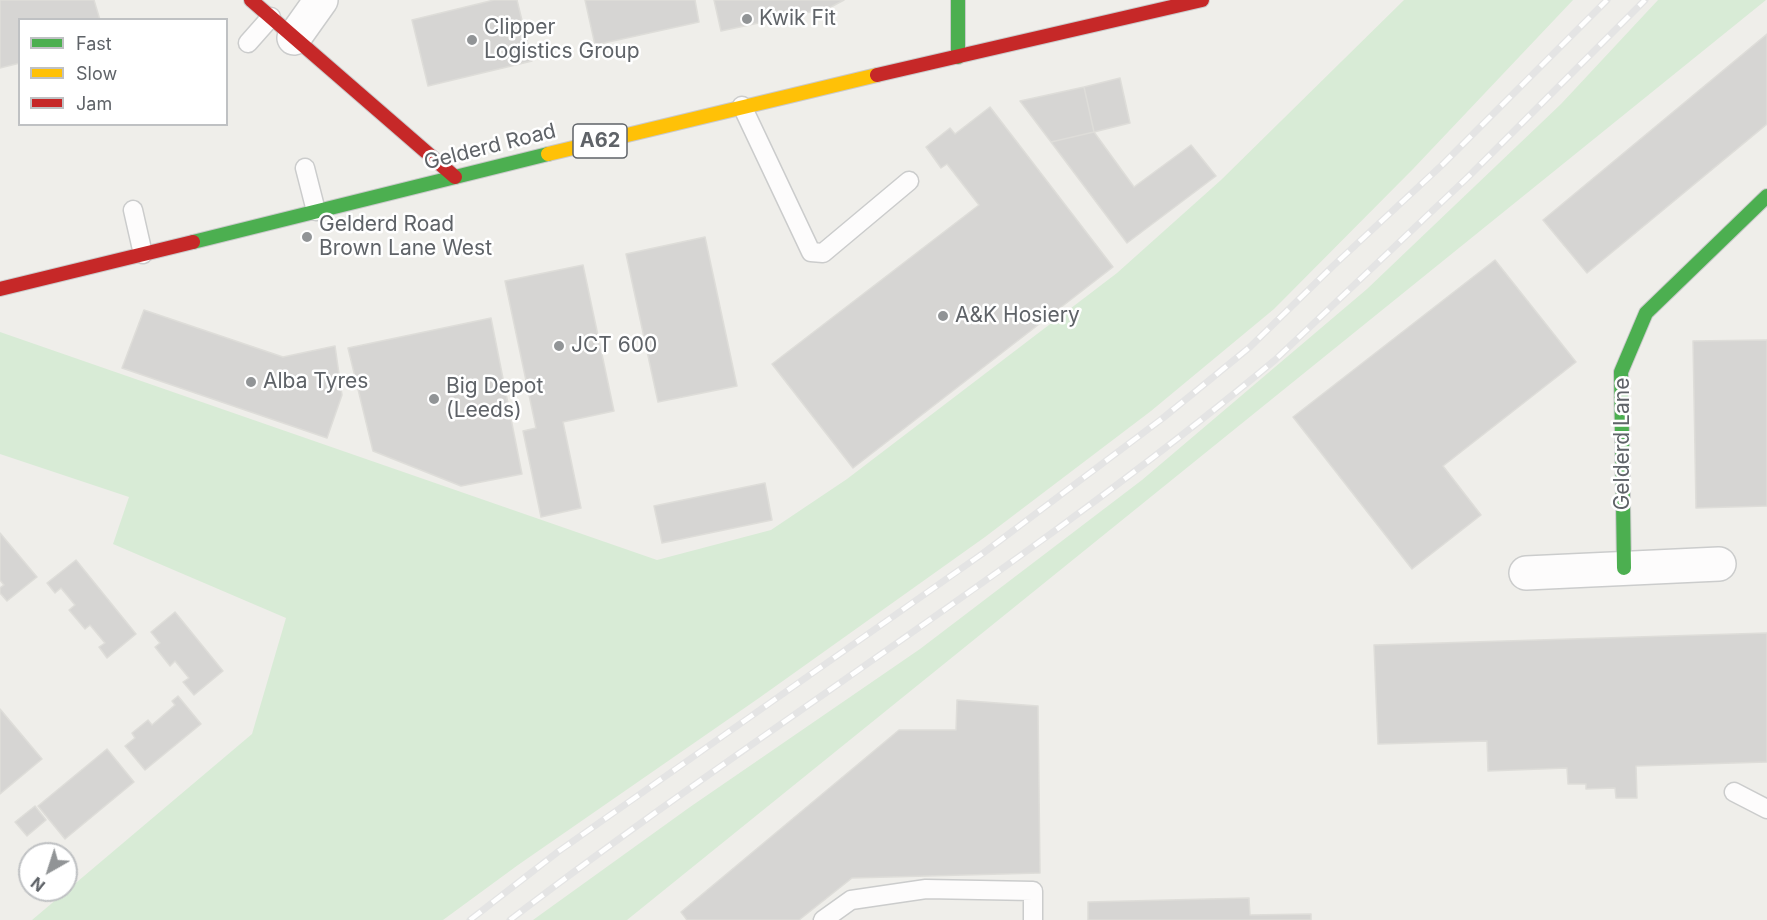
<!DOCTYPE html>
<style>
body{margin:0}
#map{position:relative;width:1767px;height:920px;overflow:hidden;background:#efeeea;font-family:Inter,sans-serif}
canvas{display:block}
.legend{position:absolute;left:18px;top:18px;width:210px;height:108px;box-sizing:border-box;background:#fff;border:2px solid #bfc1c3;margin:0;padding:8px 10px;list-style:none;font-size:18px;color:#5f6368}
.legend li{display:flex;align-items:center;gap:12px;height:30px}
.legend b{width:30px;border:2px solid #bfc1c3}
.north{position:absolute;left:18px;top:842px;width:60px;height:60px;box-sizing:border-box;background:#fff;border:2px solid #bfc1c3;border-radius:50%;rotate:219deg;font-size:16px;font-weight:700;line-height:24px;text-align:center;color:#5f6368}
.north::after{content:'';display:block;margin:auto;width:21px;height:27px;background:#919496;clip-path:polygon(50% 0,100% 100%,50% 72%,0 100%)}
</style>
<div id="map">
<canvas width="1767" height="920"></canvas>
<ul class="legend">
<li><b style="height:8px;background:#4caf50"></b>Fast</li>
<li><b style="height:8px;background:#ffc107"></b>Slow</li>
<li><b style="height:8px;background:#c62828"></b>Jam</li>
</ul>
<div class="north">N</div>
</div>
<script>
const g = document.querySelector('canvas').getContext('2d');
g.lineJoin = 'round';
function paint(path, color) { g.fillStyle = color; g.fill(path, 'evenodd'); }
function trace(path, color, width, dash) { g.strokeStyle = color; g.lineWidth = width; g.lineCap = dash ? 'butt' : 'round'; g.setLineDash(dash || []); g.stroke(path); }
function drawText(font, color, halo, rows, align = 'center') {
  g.font = font + ' Inter,sans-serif'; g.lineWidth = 5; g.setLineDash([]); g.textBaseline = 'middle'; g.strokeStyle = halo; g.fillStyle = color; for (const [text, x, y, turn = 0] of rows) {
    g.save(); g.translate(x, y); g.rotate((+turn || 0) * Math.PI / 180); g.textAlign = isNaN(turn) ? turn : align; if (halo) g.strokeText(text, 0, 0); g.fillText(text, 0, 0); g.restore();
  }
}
const green = new Path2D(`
 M1404,0H1573L1413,169L1274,309L1151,411L985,537L759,698L518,865L443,920H32L252,734L286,618L113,544L129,497L0,454V332L657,560L771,530L847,479L1117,273L1221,180Z
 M1658,0H1766L627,920H533L690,807L920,649L1142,480L1367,289L1561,104Z`);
const building = new Path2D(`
 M0,0H94L100,20H20V63L0,68Z
 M494,0H517L532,61L428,86L412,20Z
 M585,0H695L699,22L595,45Z
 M714,0H844L829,8L721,31Z
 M1767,34V124L1587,273L1543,220Z
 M1120,78L1130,123L1094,132L1084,87Z
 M1084,87L1094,132L1051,142L1020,101Z
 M990,107L1113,267L853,468L772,364L979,205L947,164L941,168L926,147L950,128L955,134Z
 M1094,132L1134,187L1191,145L1216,176L1127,243L1051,142Z
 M705,237L737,386L658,402L626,254Z
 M1495,260L1576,362L1443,466L1481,515L1412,569L1293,417Z
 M583,265L614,411L563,422L581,508L541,517L523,431L536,428L505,281Z
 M144,310L283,357L335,346L342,395L327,438L122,368Z
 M491,318L522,474L461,486L373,451L348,348Z
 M1767,340V506L1696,508L1693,341Z
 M765,483L772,520L662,543L654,506Z
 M0,533L37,577L7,601L0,593V588L4,585L0,580Z
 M76,560L136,634L107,658L99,647L105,643L90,625L85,629L69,610L75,605L61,588L55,593L47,583Z
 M175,612L223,671L194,695L183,682L189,678L175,661L170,666L155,647L160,643L151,632Z
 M1767,633V762L1636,766L1637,798H1616L1615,788L1586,789V784H1568L1567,768L1488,771L1487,741L1378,744L1374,645Z
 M178,696L201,724L145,770L125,746L135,738L132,733L148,720L152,725L175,705L172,701Z
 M957,700L1038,706L1040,873L852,878L799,920H687L681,912L899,730H956Z
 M0,709L42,759L0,794Z
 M107,749L134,782L65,839L38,806Z
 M35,806L46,820L27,836L15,822Z
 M1249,898L1250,915L1311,914V920H1088V902Z`);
const lane = new Path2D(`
 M248,43L271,17
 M742,106L811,252L823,253L909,181
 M305,168L316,211
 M133,210L143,254
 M1734,792L1767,809
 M823,920L851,900L926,889L1033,891V920`);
const street = new Path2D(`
 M294,38L321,0
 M1526,573L1719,564`);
const fast = new Path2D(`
 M958,0V57
 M193,242L548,154
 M1624,568L1621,372L1646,313L1767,196`);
const slow = new Path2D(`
 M548,154L877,75`);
const jam = new Path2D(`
 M251,0L455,177
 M877,75L1202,0
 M0,289L193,242`);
const rail = new Path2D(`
 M470,920L559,851L982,554L1163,418L1250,347L1333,266L1442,165L1607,0
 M510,920C761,728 1032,563 1275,360L1467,178L1645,0`);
const markers = [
 [747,19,6,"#919496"],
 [472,40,6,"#919496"],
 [307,237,6,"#919496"],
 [943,316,6,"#919496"],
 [559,346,6,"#919496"],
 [251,382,6,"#919496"],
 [434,399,6,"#919496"]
];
const shields = [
 [600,141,54]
];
const shieldNames = [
 ["A62",600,141]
];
const poiNames = [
 ["Kwik Fit",759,19],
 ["Clipper",484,28],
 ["Logistics Group",484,52],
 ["Gelderd Road",319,225],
 ["Brown Lane West",319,249],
 ["A&K Hosiery",955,316],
 ["JCT 600",571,346],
 ["Alba Tyres",263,382],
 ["Big Depot",446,387],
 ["(Leeds)",446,411]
];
const streetNames = [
 ["Gelderd Road",490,147,-14],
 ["Gelderd Lane",1623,444,-90]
];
paint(green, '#d8ebd6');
paint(building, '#d6d5d3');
trace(building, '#deddd9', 1.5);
trace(lane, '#cbcccc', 21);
trace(street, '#cbcccc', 36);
trace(fast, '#cacacb', 16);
trace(slow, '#cacacb', 16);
trace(jam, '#cacacb', 16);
trace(lane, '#fdfcfc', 18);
trace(street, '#fdfcfc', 33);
trace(fast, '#4caf50', 14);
trace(slow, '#ffc107', 14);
trace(jam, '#c62828', 14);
trace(rail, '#e4e4e4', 7);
trace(rail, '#fff', 4.5, [14]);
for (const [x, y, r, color] of markers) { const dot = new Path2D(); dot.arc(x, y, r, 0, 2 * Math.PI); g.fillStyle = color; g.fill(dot); trace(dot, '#fff', 2); }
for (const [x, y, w] of shields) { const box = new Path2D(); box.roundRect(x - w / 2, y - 17, w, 34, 4.5); g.fillStyle = '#fff'; g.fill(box); trace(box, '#5f6368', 1.5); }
drawText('bold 20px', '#5f6368', null, shieldNames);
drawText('21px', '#5f6368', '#fff', poiNames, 'left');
drawText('21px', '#5f6368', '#fff', streetNames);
</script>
